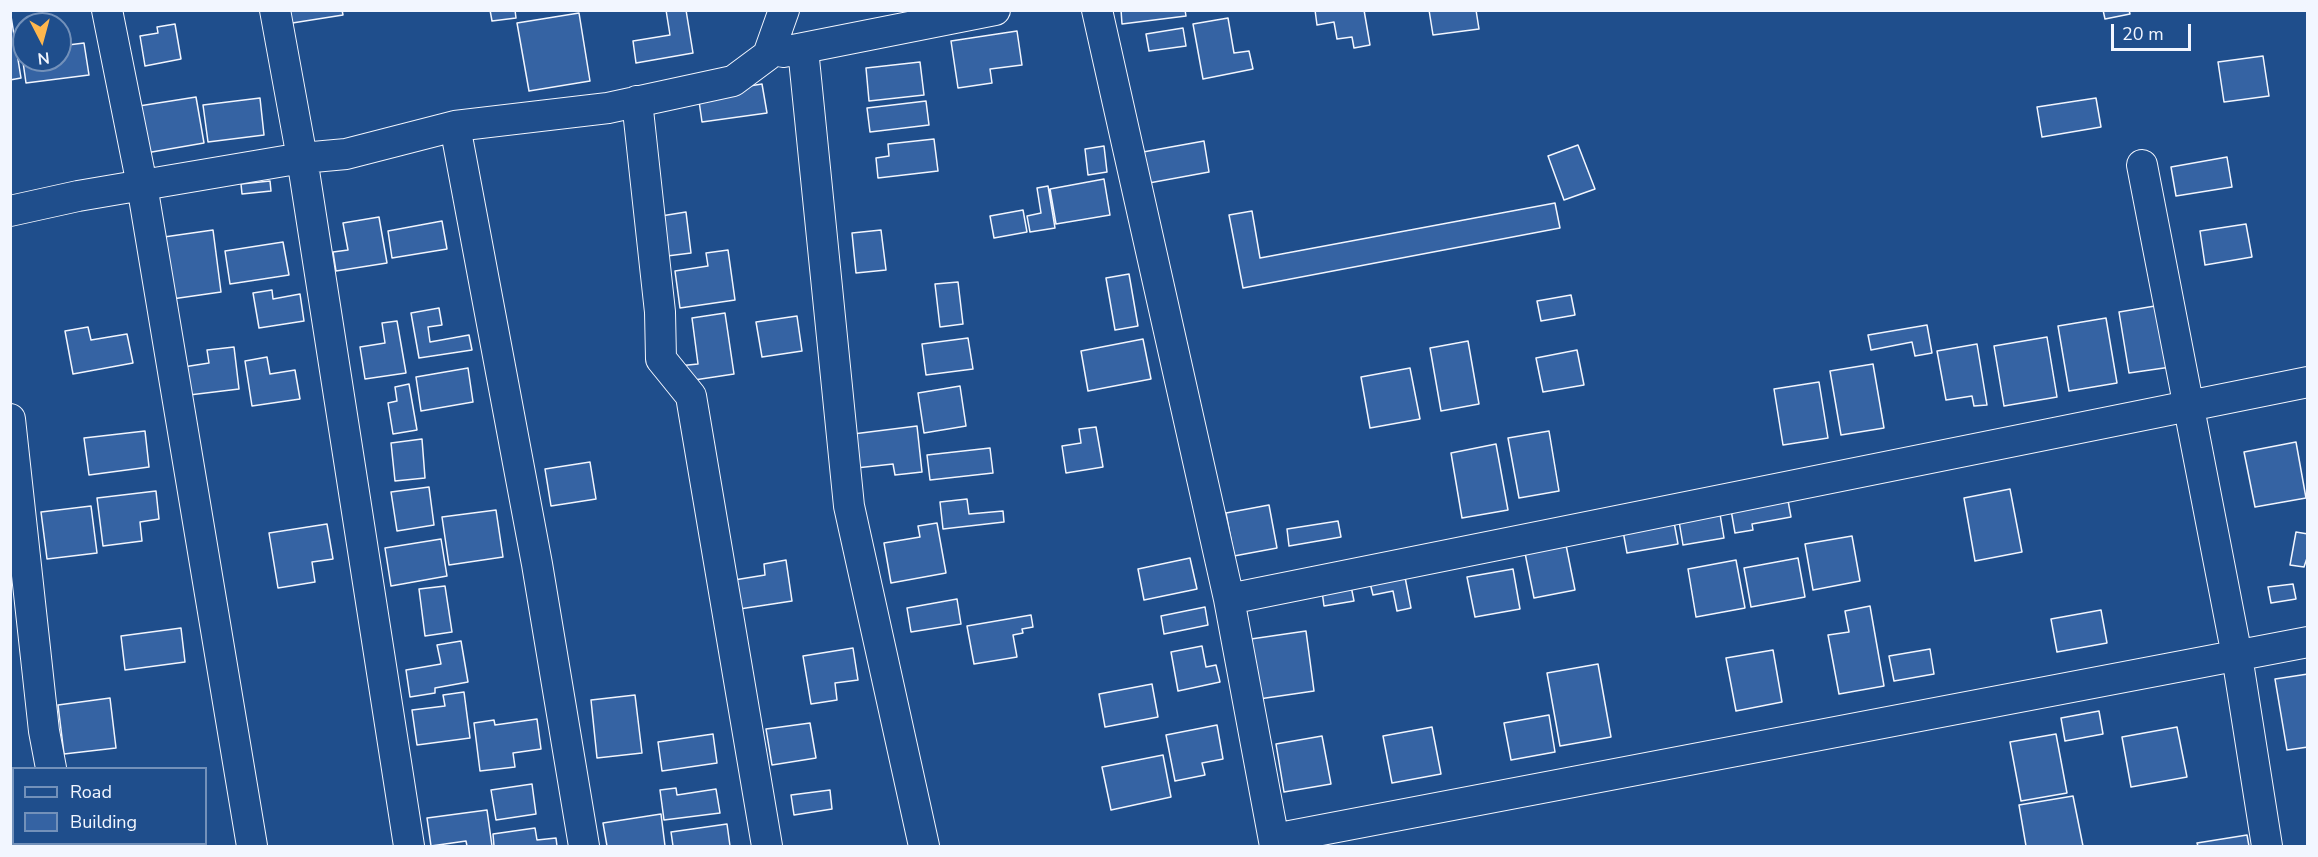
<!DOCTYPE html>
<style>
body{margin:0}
#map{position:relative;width:2318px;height:857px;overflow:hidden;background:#1f4e8c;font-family:"Nunito Sans",sans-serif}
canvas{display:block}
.frame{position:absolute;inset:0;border:12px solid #f2f6ff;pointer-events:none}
.legend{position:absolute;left:12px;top:767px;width:195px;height:78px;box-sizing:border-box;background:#1f4e8c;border:2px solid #7391ba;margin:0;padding:8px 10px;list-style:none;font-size:18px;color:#f2f6ff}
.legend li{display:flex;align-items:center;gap:12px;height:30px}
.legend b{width:30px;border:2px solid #7391ba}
.north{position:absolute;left:12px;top:12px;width:60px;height:60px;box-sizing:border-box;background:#1f4e8c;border:2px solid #7391ba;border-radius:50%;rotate:174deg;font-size:16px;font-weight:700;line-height:24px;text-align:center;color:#f2f6ff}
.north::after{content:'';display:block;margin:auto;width:21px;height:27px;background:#ffb74d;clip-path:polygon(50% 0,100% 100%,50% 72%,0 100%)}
.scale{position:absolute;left:2111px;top:24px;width:80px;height:27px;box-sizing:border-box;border:3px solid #f2f6ff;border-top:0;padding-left:8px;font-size:18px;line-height:21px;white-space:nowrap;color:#f2f6ff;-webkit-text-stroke:4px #1f4e8c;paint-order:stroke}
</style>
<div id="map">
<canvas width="2318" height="857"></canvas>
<div class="frame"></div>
<ul class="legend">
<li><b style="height:8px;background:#1f4e8c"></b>Road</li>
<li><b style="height:16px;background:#3563a3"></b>Building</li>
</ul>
<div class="north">N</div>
<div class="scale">20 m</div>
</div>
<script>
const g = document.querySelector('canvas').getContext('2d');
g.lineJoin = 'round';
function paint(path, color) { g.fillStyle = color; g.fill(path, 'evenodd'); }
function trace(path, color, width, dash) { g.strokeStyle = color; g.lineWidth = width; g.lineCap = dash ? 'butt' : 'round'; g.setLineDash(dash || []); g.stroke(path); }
const building = new Path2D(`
 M10,10L21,78L10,80Z
 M284,10H342L343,15L286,24Z
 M490,10H515L516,18L492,21Z
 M666,10H686L693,53L636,63L633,41L670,35Z
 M1121,10H1185L1186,16L1122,24Z
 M1315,10H1364L1370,45L1354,48L1352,37L1337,39L1334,22L1317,25Z
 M1429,10H1476L1479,29L1433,35Z
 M2103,10H2129L2130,14L2105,19Z
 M579,13L590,81L529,91L517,23Z
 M1228,18L1234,53L1249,51L1253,69L1203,79L1193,24Z
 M175,24L181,59L145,66L140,36L158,33L157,27Z
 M1183,28L1186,46L1149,51L1146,34Z
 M1017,31L1022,65L990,69L992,83L958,88L951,41Z
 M20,41H24V60H60V46L84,43L89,75L26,83Z
 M2263,56L2269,96L2224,102L2218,62Z
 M920,62L924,95L869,101L866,68Z
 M762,84L767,113L702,122L698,94Z
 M196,97L204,143L146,153L139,106Z
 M260,98L264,135L208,142L203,105Z
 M2096,98L2101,127L2042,137L2037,107Z
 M926,101L929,125L870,132L867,108Z
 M934,139L938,171L878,178L876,158L889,156L888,144Z
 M1204,141L1209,172L1149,183L1143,152Z
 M1578,145L1595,189L1564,200L1548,156Z
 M1104,146L1107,172L1088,175L1085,149Z
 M2227,157L2232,187L2176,196L2171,167Z
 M1104,179L1110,215L1056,224L1050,189Z
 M270,181L271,191L242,194L241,184Z
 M1048,186L1055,228L1030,232L1027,216L1041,213L1037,188Z
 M1555,203L1560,228L1243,288L1229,215L1252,211L1260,258Z
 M1023,210L1027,232L994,238L990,216Z
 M686,212L691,253L667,256L661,216Z
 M379,217L387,263L336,271L333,252L348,250L343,223Z
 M442,221L447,249L392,258L388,231Z
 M2246,224L2252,257L2205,265L2200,231Z
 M213,230L221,292L172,299L164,237Z
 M881,230L886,270L856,273L852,233Z
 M283,242L289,275L230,284L225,251Z
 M728,250L735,300L680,308L675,271L708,266L706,253Z
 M1129,274L1138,326L1115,330L1106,278Z
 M958,282L963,324L940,327L935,284Z
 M272,290L273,299L300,294L304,321L259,328L253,293Z
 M1571,295L1575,315L1541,321L1537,301Z
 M2161,305L2171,367L2129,373L2119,312Z
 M439,308L442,325L428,327L430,342L469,335L472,350L419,358L411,313Z
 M725,313L734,374L681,382L678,366L698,364L692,318Z
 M797,316L802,351L762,357L756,322Z
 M2106,318L2117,383L2069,391L2058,326Z
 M397,321L406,373L365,379L360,347L385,343L382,323Z
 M1927,325L1932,353L1915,356L1912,342L1871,350L1868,335Z
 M88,327L91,340L127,334L133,363L73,374L65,331Z
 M2047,337L2057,397L2004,406L1994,346Z
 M968,338L973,369L926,375L922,344Z
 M1143,339L1151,379L1088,391L1081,351Z
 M1468,341L1479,404L1441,411L1430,348Z
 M1977,344L1987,405L1974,406L1972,396L1946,400L1937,351Z
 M234,347L239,389L181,396L177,368L209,363L207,350Z
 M1577,350L1584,385L1543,392L1536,358Z
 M267,357L270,374L295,370L300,399L252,406L245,361Z
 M1873,364L1884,428L1841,435L1830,371Z
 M468,368L473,402L421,411L416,377Z
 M1410,368L1420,419L1370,428L1361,377Z
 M1819,382L1828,438L1783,445L1774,389Z
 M409,384L417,430L393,434L388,403L397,401L395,387Z
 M960,386L966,426L924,433L918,393Z
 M917,426L922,472L895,475L893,464L856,468L853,434Z
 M1096,427L1103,467L1066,473L1062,446L1081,443L1079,429Z
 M145,431L149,467L89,475L84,438Z
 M1549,431L1559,491L1519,498L1508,438Z
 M422,439L425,478L395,481L391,443Z
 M2296,442L2306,498L2255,507L2244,452Z
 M1496,444L1508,510L1462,518L1451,453Z
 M990,448L993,473L930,480L927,455Z
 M590,462L596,499L551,506L545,469Z
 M429,487L434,525L397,531L391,492Z
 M2010,489L2022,552L1975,561L1964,498Z
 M156,491L159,519L140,522L142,541L103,546L97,498Z
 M1787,495L1791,517L1752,524L1753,530L1735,533L1730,504Z
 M967,499L969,514L1003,511L1004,522L943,529L940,502Z
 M1269,505L1277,548L1234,556L1226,513Z
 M91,506L97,553L47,559L41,512Z
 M1719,508L1724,538L1683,545L1678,515Z
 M496,510L503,557L449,565L442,517Z
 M1338,521L1341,537L1289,546L1287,529Z
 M1674,522L1678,544L1627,553L1623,531Z
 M937,523L946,573L891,583L884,543L920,537L918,526Z
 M327,524L333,559L312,562L315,582L278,588L269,533Z
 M2296,532L2308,534V555L2304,567L2290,565Z
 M1852,536L1860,581L1813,590L1805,544Z
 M441,539L447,576L391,586L385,548Z
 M1566,545L1575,590L1534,598L1525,553Z
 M1190,558L1197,589L1144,600L1138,569Z
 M1798,558L1805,597L1751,607L1744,568Z
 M786,560L792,601L733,610L728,581L765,575L764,564Z
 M1736,560L1745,608L1696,617L1688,569Z
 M1513,569L1520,609L1475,617L1467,577Z
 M1405,577L1411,608L1397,611L1393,591L1373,595L1370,583Z
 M2293,584L2296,599L2271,603L2268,587Z
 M445,586L452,632L425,636L419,589Z
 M1351,586L1354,601L1324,606L1322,591Z
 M957,599L961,624L911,632L907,608Z
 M1870,606L1884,686L1839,694L1828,635L1849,632L1845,611Z
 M1205,607L1208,625L1164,634L1161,616Z
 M2101,610L2107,643L2057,652L2051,619Z
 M1031,615L1033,627L1022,629L1023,633L1013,635L1017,657L974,664L967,626Z
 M181,628L185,662L125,670L121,636Z
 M1306,631L1314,691L1259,699L1251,639Z
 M461,641L468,682L435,688V693L410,697L406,670L441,664L437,645Z
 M1202,646L1206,667L1216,665L1220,682L1178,691L1171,652Z
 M853,648L858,680L835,683L837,700L811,704L803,656Z
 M1930,649L1934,674L1894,681L1889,656Z
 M1773,650L1782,702L1736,711L1726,658Z
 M1598,664L1611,737L1560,746L1547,673Z
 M2308,674V747L2287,750L2275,679Z
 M1152,684L1158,717L1105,727L1099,694Z
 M464,692L470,738L417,745L412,710L445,706L443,695Z
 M635,695L642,753L597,758L591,700Z
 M110,698L116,748L64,754L58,705Z
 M2099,711L2103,734L2065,741L2061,718Z
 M1549,715L1555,752L1511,760L1504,723Z
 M537,719L541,749L513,753L515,767L480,771L474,723L494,720L495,725Z
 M810,723L816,758L772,765L766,729Z
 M1217,725L1223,759L1202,763L1205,775L1175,781L1166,735Z
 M1432,727L1441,774L1392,783L1383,736Z
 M2177,727L2187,777L2131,787L2122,737Z
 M713,734L717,763L662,771L658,742Z
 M2056,734L2067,793L2021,801L2010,742Z
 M1322,736L1331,784L1284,792L1276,744Z
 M1163,755L1171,797L1111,810L1102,767Z
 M532,784L536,814L496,820L491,790Z
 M676,788L677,795L716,789L720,813L664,820L660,790Z
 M830,790L832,809L794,815L791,795Z
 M2073,796L2083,846H2026L2019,805Z
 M487,810L492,846H467L466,841L431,846L427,818Z
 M661,814L665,846H607L603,823Z
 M10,815H14V844H44L45,846H10Z
 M727,824L730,846H673L671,832Z
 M535,828L537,840L556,838L557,846H494L493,834Z
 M2247,835L2249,846H2198L2197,843Z
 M148,844H204V846H149Z`);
const minor = new Path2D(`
 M107,10L142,185L252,846
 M275,10L302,158L409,846
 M1097,10L1229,599L1275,846
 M803,49L849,506L924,846
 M783,52L995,10
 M637,101L660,312L661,359L691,396L767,846
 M2142,165L2237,656L2267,846
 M10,211L78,196L302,158L346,154L455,126
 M10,419L44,731L51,768
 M1229,599L2308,382
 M1274,839L2308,642
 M66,844L67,846
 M584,846L537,564L455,126L608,108L733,81L768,55L784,10`);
paint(building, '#3563a3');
trace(building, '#f2f6ff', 1.5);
trace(minor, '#f2f6ff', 32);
trace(minor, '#1f4e8c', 30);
</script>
